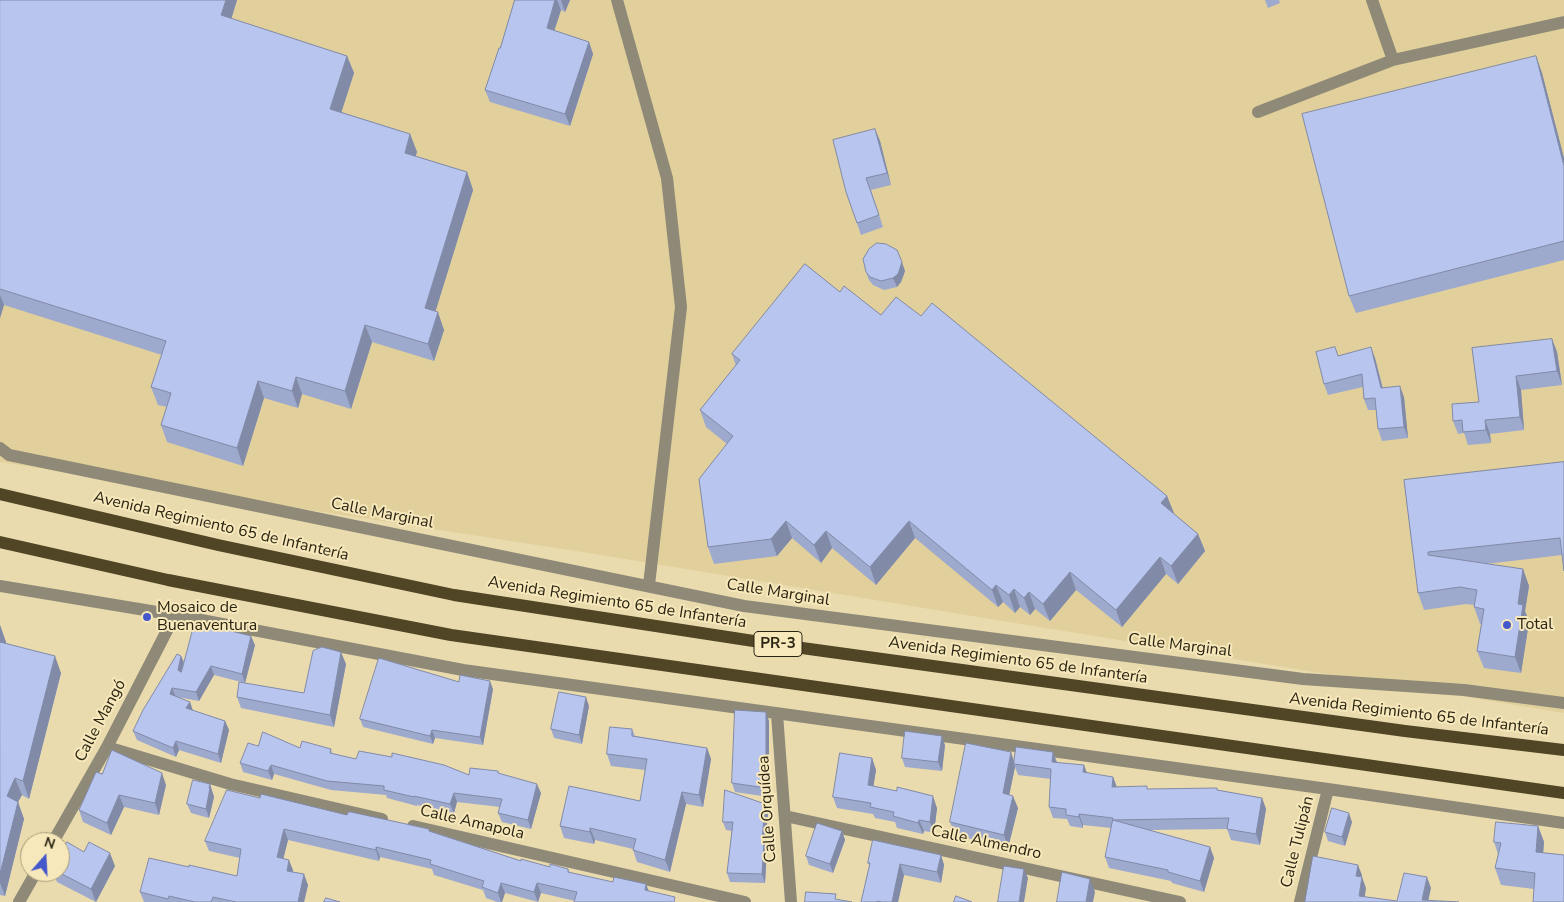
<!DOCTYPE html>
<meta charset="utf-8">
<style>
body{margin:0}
#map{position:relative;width:1564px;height:902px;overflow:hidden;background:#eadbae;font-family:"Nunito Sans",sans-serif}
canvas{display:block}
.north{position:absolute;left:20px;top:832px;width:50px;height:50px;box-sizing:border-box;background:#f7e8bb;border:1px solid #a59a78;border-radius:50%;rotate:19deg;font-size:14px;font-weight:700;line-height:20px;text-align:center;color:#2a2413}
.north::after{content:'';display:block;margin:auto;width:18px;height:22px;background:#4458cc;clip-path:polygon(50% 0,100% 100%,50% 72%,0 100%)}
</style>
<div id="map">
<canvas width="1564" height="902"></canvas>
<div class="north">N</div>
</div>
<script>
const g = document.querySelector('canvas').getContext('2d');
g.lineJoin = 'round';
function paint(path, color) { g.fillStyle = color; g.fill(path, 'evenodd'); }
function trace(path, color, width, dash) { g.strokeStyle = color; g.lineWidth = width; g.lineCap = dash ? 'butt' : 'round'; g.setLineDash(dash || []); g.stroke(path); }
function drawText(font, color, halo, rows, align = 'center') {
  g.font = font + ' "Nunito Sans",sans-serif'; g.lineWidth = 4; g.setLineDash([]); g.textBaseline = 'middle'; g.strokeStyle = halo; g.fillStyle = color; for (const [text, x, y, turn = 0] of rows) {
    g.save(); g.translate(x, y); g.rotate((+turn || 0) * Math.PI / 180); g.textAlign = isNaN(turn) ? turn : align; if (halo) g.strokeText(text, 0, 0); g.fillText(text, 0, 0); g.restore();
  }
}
const built = new Path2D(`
 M0,0H1564V713L582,552L0,462Z`);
const minor = new Path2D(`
 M617,0L667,178L681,307L649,585
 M1372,0L1393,60
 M1258,112L1393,60L1564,22
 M0,448L9,455L744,606L1303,679L1464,690L1564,703
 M0,586L175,615L463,670L1328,789L1564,823
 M777,714L791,902
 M107,747L230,784L382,819
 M785,816L1180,902
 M413,826L745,902
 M53,842L107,747L175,615
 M19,902L36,872
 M1300,902L1328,789`);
const major = new Path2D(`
 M0,494L218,545L454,595L773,644L1405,731L1564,750
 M0,542L168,580L451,635L1564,793`);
const wall = new Path2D(`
 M0,0H237L231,19L347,56L354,73L341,112L410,134L417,152L415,156L467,172L473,190L435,312L444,330L434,361L372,342L351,409L302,394L298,408L264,398L243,466L167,442L161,425L167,407L158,405L151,387L162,355L4,305L0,318Z
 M515,0H570L565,12L561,10L554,31L589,42L593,54L570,126L490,102L485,90L500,48Z
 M1265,0H1279L1280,3L1268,8Z
 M1536,56L1542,73L1564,158V260L1356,313L1349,296Z
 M875,129L880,141L891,185L871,190L883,227L861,235L846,192Z
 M905,271L901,282L897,287L884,290L873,285L869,280L866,272Z
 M840,292L881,315L921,316L1167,496L1173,513L1198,534L1205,551L1178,584L1166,574L1122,627L1076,590L1050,621L1035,609L1030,615L1020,607L1015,613L1003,602L998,607L915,538L876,585L832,548L821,563L792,538L777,556L714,564L708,547L727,444L706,427L700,410L736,366L732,354Z
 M1552,339L1557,352L1562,385L1521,390L1524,430L1490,434L1491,443L1468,445L1464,433L1458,434L1453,421L1479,402Z
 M1339,355L1375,358L1383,388L1404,397L1408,438L1382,441L1378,429L1376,410H1368L1364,399L1363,387L1328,395L1324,384Z
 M1564,462L1562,555L1486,564L1523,569L1529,586L1525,611L1529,622L1521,673L1484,668L1477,651L1482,624H1480L1474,607V605L1466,604L1424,610L1418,593L1404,480Z
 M0,625L6,643L61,673L29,799L22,795L18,802L24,819L5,896L0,895Z
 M255,645L245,683L214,675L199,701L177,697L190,702L193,711L225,721L229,730L221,763L179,750L176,757L137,740L133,731L181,656L184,662Z
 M346,664L334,727L241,708L237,697L304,693Z
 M459,682L493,689L483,745L435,738L433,744L363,727L360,719Z
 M589,706L582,744L554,738L551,729Z
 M769,721V797L735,792L732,783Z
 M632,729L635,736L707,748L711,759L703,807L686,804L670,872L637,862L633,850V849L595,840L594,844L564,838L560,826L640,801L645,770L611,766L607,754Z
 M945,745L942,771L905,767L902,758Z
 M258,746L331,749L332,754L356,759L469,775L498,771L499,774L541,793L531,829L502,822L498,813L500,807L457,802L454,813L417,805V806L387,798L386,795L331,790L274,774L272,780L243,772L240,763Z
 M1053,752L1057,762L1087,773L1113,777L1117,787L1148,789L1218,790L1262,798L1266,809L1260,845L1231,840L1227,829L1150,830L1210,847L1214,858L1204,892L1172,883L1171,881L1109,868L1105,857L1111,828L1083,825V828L1070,826L1067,819L1053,818L1049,807L1051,779L1018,775L1015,767L1009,795L1018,808L1008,848L955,835L950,822L1014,762Z
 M872,758L876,770L873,786L937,808L934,833L924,831L923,834L897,828L895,822L875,818L873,814L837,808L833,797Z
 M102,774L166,785L159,815L124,807L111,835L83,822L79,810Z
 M210,784L214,797L209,818L191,813L187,804Z
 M260,798L430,831L521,861L550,867L568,869L570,873L613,882L646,884L649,891L575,901L541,893L538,902L505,893L502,902H497L486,898L483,890L434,875L432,869L380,857L379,861L288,840L283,859L293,870L292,872L308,885L304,902H144L140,892L189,867L237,876L240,858L209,851L205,841Z
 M765,804L768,813L765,846L767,850L765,883L730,882L727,873L732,831L726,830L723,822Z
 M1352,822L1345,846L1328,841L1325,832Z
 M1538,826L1544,842L1543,853L1534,889L1501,885L1495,868L1498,854L1494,842Z
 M842,831L845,840L833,873L809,865L806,856Z
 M941,855L944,865L941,883L904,875L898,902H861L870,866L868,863Z
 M115,866L96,902L57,882L53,872Z`);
const shadedWall = new Path2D(`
 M226,0H237L227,33L221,15Z
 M555,0H557L561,10L551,41L547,28Z
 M561,0H570L565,12Z
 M589,42L593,54L570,126L565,114Z
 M347,56L354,73L337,126L330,109Z
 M1536,56L1542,73L1564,158V166Z
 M875,129L880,141L891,185L887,173Z
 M410,134L417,152L411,170L405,153Z
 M467,172L473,190L431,326L425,308Z
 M902,262L905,271L901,282L897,287L893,278Z
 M0,295L4,305L0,318Z
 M438,312L444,330L434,361L428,344Z
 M365,325L372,342L351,409L345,391Z
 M1552,339L1557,352L1562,385L1557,371Z
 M1371,347L1375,358L1385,399L1381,388Z
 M1516,376L1521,390L1524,430L1520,417Z
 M296,377L302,394L298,408L292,391Z
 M258,381L264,398L243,466L237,448Z
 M1400,386L1404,397L1408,438L1404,427Z
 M1485,420L1490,434L1491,443L1486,430Z
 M1167,496L1174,513L1168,521L1161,503Z
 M786,521L792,538L777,556L771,539Z
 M909,521L915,538L876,585L870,567Z
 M826,531L832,548L821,563L814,545Z
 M1198,534L1205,551L1178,584L1171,566Z
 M1160,557L1166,574L1122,627L1116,610Z
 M1523,569L1529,586L1525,611L1529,622L1521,673L1515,657L1518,604Z
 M1070,572L1076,590L1050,621L1043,604Z
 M996,585L1003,602L998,607L992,590Z
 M1014,589L1020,607L1015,613L1009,595Z
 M1029,592L1035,609L1030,615L1024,598Z
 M0,625L6,642L2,658L0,652Z
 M251,636L255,645L245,683L242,674Z
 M341,652L346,664L334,727L330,715Z
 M55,656L61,673L29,799L23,781Z
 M181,656L185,665L181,679L178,670Z
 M211,666L214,675L199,701L196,692Z
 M490,681L493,689L483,745L480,737Z
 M172,688L176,697L170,694Z
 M586,697L589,706L582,744L579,735Z
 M190,702L193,711L186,708Z
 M766,712L769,721V797L766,788Z
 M225,721L229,730L221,763L218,754Z
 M432,730L435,738L433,744L430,736Z
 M942,736L945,745L942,771L938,762Z
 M176,741L179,750L176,757L173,748Z
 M707,748L711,759L703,807L699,795Z
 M1011,752L1015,764H1014L1015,767L1007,806L1003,793Z
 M1053,752L1057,763L1052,762Z
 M872,758L876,770L872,796L868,785Z
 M271,765L274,774L272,780L268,771Z
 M1084,765L1088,776L1083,772Z
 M162,773L166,785L159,815L155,803Z
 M1113,777L1117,788L1112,787Z
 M15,778L22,795L18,802L24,819L5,896L0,883V874L7,796Z
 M210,784L214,797L209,818L206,809Z
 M537,784L541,793L531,829L528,820Z
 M682,792L686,804L670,872L665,860Z
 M454,793L457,802L454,813L450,804Z
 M119,795L124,807L111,835L107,823Z
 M933,796L937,808L934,833L930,822Z
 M1013,796L1018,808L1008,848L1004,835Z
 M1262,798L1266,809L1260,845L1256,834Z
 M765,804L768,813L765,846L767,850L765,883L762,874V841Z
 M1349,813L1352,822L1345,846L1342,837Z
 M1079,814L1083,825V828L1079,817Z
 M919,820L924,831L923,834L918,823Z
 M1538,826L1544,842L1542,868L1536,852Z
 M590,828L595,840L594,844L590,832Z
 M284,829L288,840L281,868L277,857Z
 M842,831L845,840L833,873L830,864Z
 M376,847L380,857L379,861L376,850Z
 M1210,847L1214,858L1204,892L1200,881Z
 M110,853L115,866L96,902L91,889Z
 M941,855L944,865L941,883L937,872Z
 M289,860L293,870L290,881L287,871Z
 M900,864L904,875L898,902H892Z
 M1358,865L1362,875L1360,887L1356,876Z
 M1024,869L1028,878L1024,902H1019Z
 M304,874L308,885L304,902H298Z
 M1362,877L1366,888L1364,902L1359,896Z
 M1427,877L1431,888L1428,902L1422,900Z
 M1090,879L1095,892L1093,902H1086Z
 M501,883L505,893L502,902H501L498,893Z
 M537,883L541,893L538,902L534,892Z
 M646,884L650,895L645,890Z`);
const building = new Path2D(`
 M0,0H226L221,15L347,56L330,109L410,134L405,153L467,172L425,308L438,312L428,344L365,325L345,391L296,377L292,391L258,381L237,448L161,425L171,393L151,387L166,341L0,289Z
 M515,0H555L547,28L589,42L565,114L485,90L499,48H500Z
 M1536,56L1564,166V241L1349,296L1302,114Z
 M875,129L887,173L866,178L879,215L857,223L846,192L833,140Z
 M877,243L886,244L897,250L902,262L898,274L893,278L881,281L870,277L866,272L863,259L869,249Z
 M805,264L840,292L844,286L881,315L896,297L921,316L932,303L1167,496L1161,503L1198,534L1171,566L1160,557L1116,610L1070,572L1043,604L1029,592L1024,598L1014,589L1009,595L996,585L992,590L909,521L870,567L826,531L814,545L786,521L771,539L708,547L699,479L733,436L700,410L740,360L732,354Z
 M1552,339L1557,371L1516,376L1520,417L1485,420L1486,430L1463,432L1462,420L1453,421L1452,404L1479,402L1472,348Z
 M1335,347L1338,356L1371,347L1381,388L1400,386L1404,427L1378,429L1375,398L1364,399L1362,374L1324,384L1316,352Z
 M1564,462V571L1560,538L1428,552V555L1523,569L1518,604L1523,605L1515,657L1477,651L1484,609L1474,607L1477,590L1460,587L1418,593L1404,480Z
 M195,622L251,636L242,674L211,666L196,692L172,688L170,694L190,702L186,708L225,721L218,754L176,741L173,748L133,731L143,710L177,654L181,656L178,670L181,672Z
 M0,642L55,656L23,781L15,778L7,796L18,802L0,874Z
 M322,647L341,652L330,715L237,697L239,682L304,693L313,651Z
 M379,658L459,682L460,675L490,681L480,737L432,730L430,736L360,719Z
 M559,692L586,697L579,735L551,729Z
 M735,710L766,712V788L732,783Z
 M610,727L632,729V736L707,748L699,795L682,792L665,860L633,850L636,839L590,828V832L560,826L569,786L640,801L647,759L607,754Z
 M905,731L942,736L938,762L902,758Z
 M263,732L300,748L302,741L331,749L330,753L356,759L359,751L392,757V753L444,765L469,775L470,768L498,771V773L537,784L528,820L498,813L502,799L454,793L450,804L414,796V797L384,790V786L327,781L271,765L268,771L240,763L248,743L258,746Z
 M966,743L1011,752L1003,793L1013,796L1004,835L950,822Z
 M1016,747L1053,752L1052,762L1084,765L1083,772L1113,777L1112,787L1147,786V789L1217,788V790L1262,798L1256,834L1227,829L1229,818L1113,820L1210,847L1200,881L1168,872V870L1105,857L1113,818L1079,814V817L1066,815V809L1049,807L1051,769L1014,764Z
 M112,750L162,773L155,803L119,795L107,823L79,810L96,772L102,774Z
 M840,753L872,758L868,785L897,791V787L933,796L930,822L919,820L918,823L893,816L894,812L870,807L871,803L833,797Z
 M193,780L210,784L209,788H210L206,809L187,804Z
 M227,790L260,798L261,794L347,815L348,812H351L429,829V831L521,861V859L550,867V864L568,869V872L613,882L614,877L646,884L645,890L675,897L674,902H574L577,892L537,883L534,892L501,883L498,893L482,887L484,881L430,864L431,860L376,847V850L284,829L277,857L289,860L287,871L304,874L298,902H236L213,897L211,902H195L169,896L168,899L140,892L149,858L189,867V865L237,876L241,849L205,841Z
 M725,790L765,804L762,841H764L762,874L727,873L733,822H723Z
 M1332,808L1349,813L1342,837L1325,832Z
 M1496,822L1538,826L1536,852L1564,855V902H1533L1535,873L1495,868L1501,843L1494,842Z
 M817,823L842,831L830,864L806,856Z
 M873,840L941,855L937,872L900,864L892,902H882L877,901V902H861L870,863H868Z
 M67,842L84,852L89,842L110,853L91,889L58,872H60V855Z
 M1313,856L1358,865L1356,876L1362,877L1359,896L1397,901L1404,873L1427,877L1422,900L1459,902H1305Z
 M1004,866L1024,869L1019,902H998Z
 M1062,872L1090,879L1086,902H1057Z
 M806,892L836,894L835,899L852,902H805Z
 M956,896L972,902H954Z
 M326,898L340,902H324Z`);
const markers = [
 [147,617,5,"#4458cc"],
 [1507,625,5,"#4458cc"]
];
const shields = [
 [778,644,48]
];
const shieldNames = [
 ["PR-3",778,644]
];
const streetNames = [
 ["Calle Marginal",382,514,11],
 ["Avenida Regimiento 65 de Infantería",221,527,13],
 ["Calle Marginal",778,593,9],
 ["Avenida Regimiento 65 de Infantería",617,603,9],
 ["Calle Marginal",1180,646,7],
 ["Avenida Regimiento 65 de Infantería",1018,661,8],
 ["Avenida Regimiento 65 de Infantería",1419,715,7],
 ["Calle Mangó",101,721,-62],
 ["Calle Orquídea",768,809,-94],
 ["Calle Amapola",472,823,13],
 ["Calle Tulipán",1298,842,-76],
 ["Calle Almendro",986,843,12]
];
const poiNames = [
 ["Mosaico de",157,608],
 ["Buenaventura",157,626],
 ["Total",1517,625]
];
paint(built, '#e1d09c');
trace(minor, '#8f8977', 12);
trace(major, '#504525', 12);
paint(wall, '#9ea9ce');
paint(shadedWall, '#818aa7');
paint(building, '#b8c5ef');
trace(building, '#818aa7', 1);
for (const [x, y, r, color] of markers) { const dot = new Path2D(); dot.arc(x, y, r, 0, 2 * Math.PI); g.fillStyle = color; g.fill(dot); trace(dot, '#f7e8bb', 2); }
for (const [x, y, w] of shields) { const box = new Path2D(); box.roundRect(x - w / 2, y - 12.5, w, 25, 4); g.fillStyle = '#f7e8bb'; g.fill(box); trace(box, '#2a2413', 1); }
drawText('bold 15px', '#2a2413', null, shieldNames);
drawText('16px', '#2a2413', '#f7e8bb', streetNames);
drawText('16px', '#2a2413', '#f7e8bb', poiNames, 'left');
</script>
